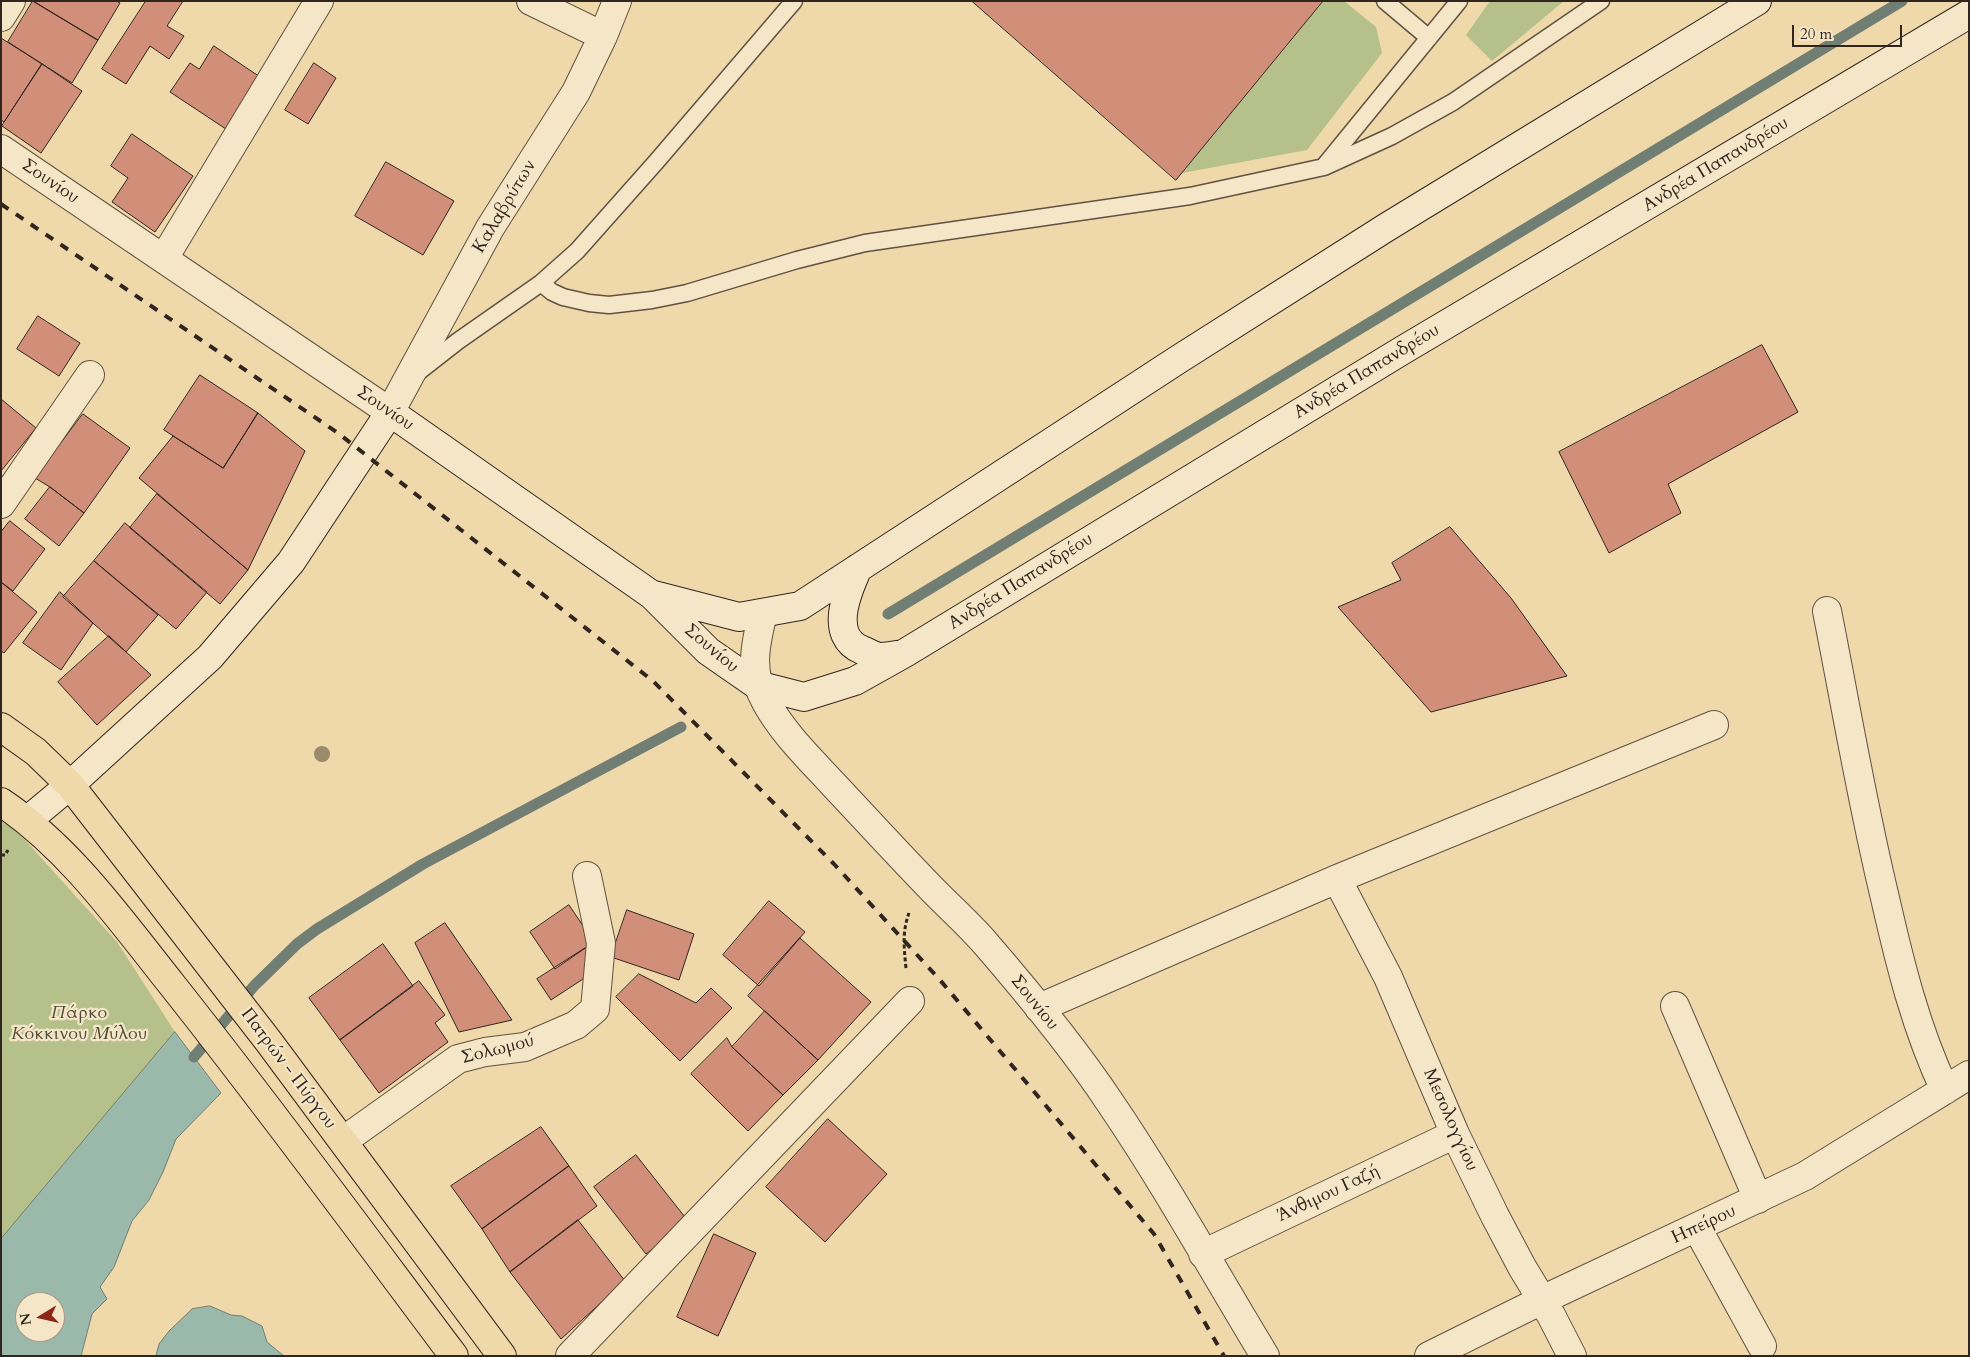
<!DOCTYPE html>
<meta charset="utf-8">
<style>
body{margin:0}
#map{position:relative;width:1970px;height:1357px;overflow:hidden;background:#efd8a9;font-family:Cardo,serif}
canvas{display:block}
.frame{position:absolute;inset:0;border:2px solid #31251f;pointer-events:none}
.north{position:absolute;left:15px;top:1292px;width:50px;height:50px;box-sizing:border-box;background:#f5e6c7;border:1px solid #a79984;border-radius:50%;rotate:261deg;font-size:14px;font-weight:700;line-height:20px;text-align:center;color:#31251f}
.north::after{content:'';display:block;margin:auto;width:18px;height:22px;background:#8f2418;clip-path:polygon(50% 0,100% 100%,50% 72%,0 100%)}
.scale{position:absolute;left:1792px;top:25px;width:110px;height:22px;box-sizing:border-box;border:2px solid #31251f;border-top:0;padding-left:6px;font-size:15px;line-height:18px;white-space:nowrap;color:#31251f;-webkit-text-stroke:4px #f5e6c7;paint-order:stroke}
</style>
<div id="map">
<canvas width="1970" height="1357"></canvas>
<div class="frame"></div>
<div class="north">N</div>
<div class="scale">20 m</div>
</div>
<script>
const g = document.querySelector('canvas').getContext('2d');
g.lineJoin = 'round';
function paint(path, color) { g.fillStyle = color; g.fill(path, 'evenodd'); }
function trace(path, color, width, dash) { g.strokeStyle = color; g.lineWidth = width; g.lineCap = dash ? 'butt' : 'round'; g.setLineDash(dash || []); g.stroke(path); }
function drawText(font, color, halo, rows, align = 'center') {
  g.font = font + ' Cardo,serif'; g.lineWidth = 4.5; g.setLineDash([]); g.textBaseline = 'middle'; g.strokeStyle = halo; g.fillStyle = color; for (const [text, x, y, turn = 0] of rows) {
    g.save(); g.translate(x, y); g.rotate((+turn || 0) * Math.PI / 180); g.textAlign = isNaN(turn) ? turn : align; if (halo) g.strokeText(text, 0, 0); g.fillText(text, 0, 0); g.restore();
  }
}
const green = new Path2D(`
 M1323,1H1344L1376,27L1382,53L1307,150L1182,173Z
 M1490,1H1564L1492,61L1466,35Z
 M1,821L17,831L117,942L175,1032L2,1240Z`);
const water = new Path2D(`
 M175,1032L221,1093L176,1139L163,1172L149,1200L132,1221L114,1267L100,1287L107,1299L92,1314L81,1356H1V1239ZM25,1302H55V1332H25Z
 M210,1306L231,1315L242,1316L262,1326L267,1342L284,1356H156L159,1344L169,1331L192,1309Z`);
const stream = new Path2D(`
 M888,614L1902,1
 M194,1057L254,986L297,944L317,929L423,864L681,727`);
const building = new Path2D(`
 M33,1L98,40L72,83L8,42Z
 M33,1H117L120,3L98,40Z
 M146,1H183L167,26L184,36L169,59L150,46L126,84L102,69Z
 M972,1H1323L1176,180Z
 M1,38L42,64L4,122L1,120Z
 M214,46L266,81L232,133L170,92L190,63L199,69Z
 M314,63L336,78L308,124L285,110Z
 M42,64L82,91L41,153L2,126Z
 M132,134L193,176L155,232L112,202L128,178L111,166Z
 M386,162L454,201L423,255L355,216Z
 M38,316L80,343L59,376L17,349Z
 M1762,345L1798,412L1668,484L1681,513L1609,553L1559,452Z
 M200,375L258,413L223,468L164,430Z
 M1,399L36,428L1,471Z
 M258,413L305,451L248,570L139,478L173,436L223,468Z
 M83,414L130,448L84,513L50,487L35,478Z
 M50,487L84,513L59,546L25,519Z
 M157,494L248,570L220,604L130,528Z
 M10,521L45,549L13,591L1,582V532Z
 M125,523L207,592L176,629L94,561Z
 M1450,527L1511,598L1567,676L1431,712L1338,607L1401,580L1392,563Z
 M94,561L158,615L126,652L63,597Z
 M1,582L37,612L4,653L1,651Z
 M60,592L93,623L61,670L23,643Z
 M109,636L151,675L97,725L58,682Z
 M769,901L805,932L759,986L723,955Z
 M569,905L594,942L555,969L530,932Z
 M627,910L694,934L679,980L611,957Z
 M445,923L512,1020L459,1032L415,943Z
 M800,938L871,1002L818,1060L748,996Z
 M383,944L413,986L340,1040L309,998Z
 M587,947L586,977L551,1000L537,979Z
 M639,974L696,1003L711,988L732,1008L680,1061L616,997Z
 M419,981L445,1015L435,1023L448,1042L379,1093L340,1040Z
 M765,1011L818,1060L783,1095L732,1047Z
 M727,1038L732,1047L783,1095L748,1131L691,1074Z
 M828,1119L887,1174L825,1242L766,1187Z
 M541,1127L569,1166L482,1229L451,1186Z
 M636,1155L688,1221L646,1254L594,1187Z
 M569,1166L597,1206L510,1272L482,1229Z
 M578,1220L625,1281L561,1339L510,1272Z
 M714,1234L756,1253L718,1336L677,1317Z`);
const path = new Path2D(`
 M1,855H5L8,850
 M906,968C904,948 902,932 909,913`);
const service = new Path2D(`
 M1385,1L1429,38
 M1325,165L1459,1
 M541,283L552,292L563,297L589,303L609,305L652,300L687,293L797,260L865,243L1190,196L1324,167L1392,136L1453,102L1601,1
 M417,373L458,341L541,283L577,251L656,162L794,1`);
const minor = new Path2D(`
 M531,1L603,36
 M1,17L11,1
 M1,149L390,412L490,228L576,92L603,36L617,1
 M164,258L319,1
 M1,504L90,375
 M1827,611C1846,707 1862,803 1885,898C1900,964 1916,1029 1945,1090
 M763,613C755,645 749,672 766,702C783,733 809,758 833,784C865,818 896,852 928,885C947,905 968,923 986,944C1030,995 1074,1048 1111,1104C1166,1185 1214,1272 1265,1356
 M1337,879L1388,977L1455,1134L1495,1216L1522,1267L1551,1315L1572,1356
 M1675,1006L1758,1199
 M1039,1008L1337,879L1714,725
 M343,1141L458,1059L485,1052L525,1047L576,1025L595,1009L601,943L587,876
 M1697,1228L1762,1346
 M1203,1254L1455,1134
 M570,1356L910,1001
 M1429,1356L1542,1300L1805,1176L1969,1075`);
const secondary = new Path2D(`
 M858,568C847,592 828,636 862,650C868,652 875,657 880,657C888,657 896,655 903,654
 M654,595L739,617L800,606L1179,359L1387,227L1757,1
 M28,820L70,785L210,657L291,562L390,412L652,595L708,651L757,685L804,697L855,681L905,653L1403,350L1969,14`);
const primary = new Path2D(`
 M1,727L36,752L70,785L269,1042L502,1356
 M1,802C71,849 121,921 173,986C269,1107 361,1232 454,1356`);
const rail = new Path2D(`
 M1,204L338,433L653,681L834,864L940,980L1154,1234L1224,1356`);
const trees = [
 [322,754]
];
const streetNames = [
 ["Ανδρέα Παπανδρέου",1716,165,-31],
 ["Σουνίου",50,182,34],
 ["Καλαβρύτων",505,207,-59],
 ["Ανδρέα Παπανδρέου",1367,372,-31],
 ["Σουνίου",385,409,34],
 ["Ανδρέα Παπανδρέου",1021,582,-32],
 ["Σουνίου",711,649,40],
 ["Σουνίου",1034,1003,51],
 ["Σολωμού",498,1050,-14],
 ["Πατρών - Πύργου",288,1069,53],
 ["Μεσολογγίου",1450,1120,66],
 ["Άνθιμου Γαζή",1329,1194,-25],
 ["Ηπείρου",1704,1225,-25]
];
const parkNames = [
 ["Πάρκο",79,1014],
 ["Κόκκινου Μύλου",79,1035]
];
paint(green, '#b5c08b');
paint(water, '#9ab9ab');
trace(water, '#707e73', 1);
trace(stream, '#707e73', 11);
paint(building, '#d18f7a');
trace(building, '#31251f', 1);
trace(service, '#605242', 19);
trace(minor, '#605242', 30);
trace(secondary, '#31251f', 30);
trace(primary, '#31251f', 30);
trace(path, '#31251f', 3, [4, 2.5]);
trace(service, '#f5e6c7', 16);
trace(minor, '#f5e6c7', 28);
trace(secondary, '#f5e6c7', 28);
trace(primary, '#efd8a9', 28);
trace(rail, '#31251f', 4, [9, 9]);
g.fillStyle = '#998b6c';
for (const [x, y] of trees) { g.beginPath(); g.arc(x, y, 8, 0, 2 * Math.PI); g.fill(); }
drawText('18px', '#31251f', '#f5e6c7', streetNames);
drawText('italic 18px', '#524c3a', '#f5e6c7', parkNames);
</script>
